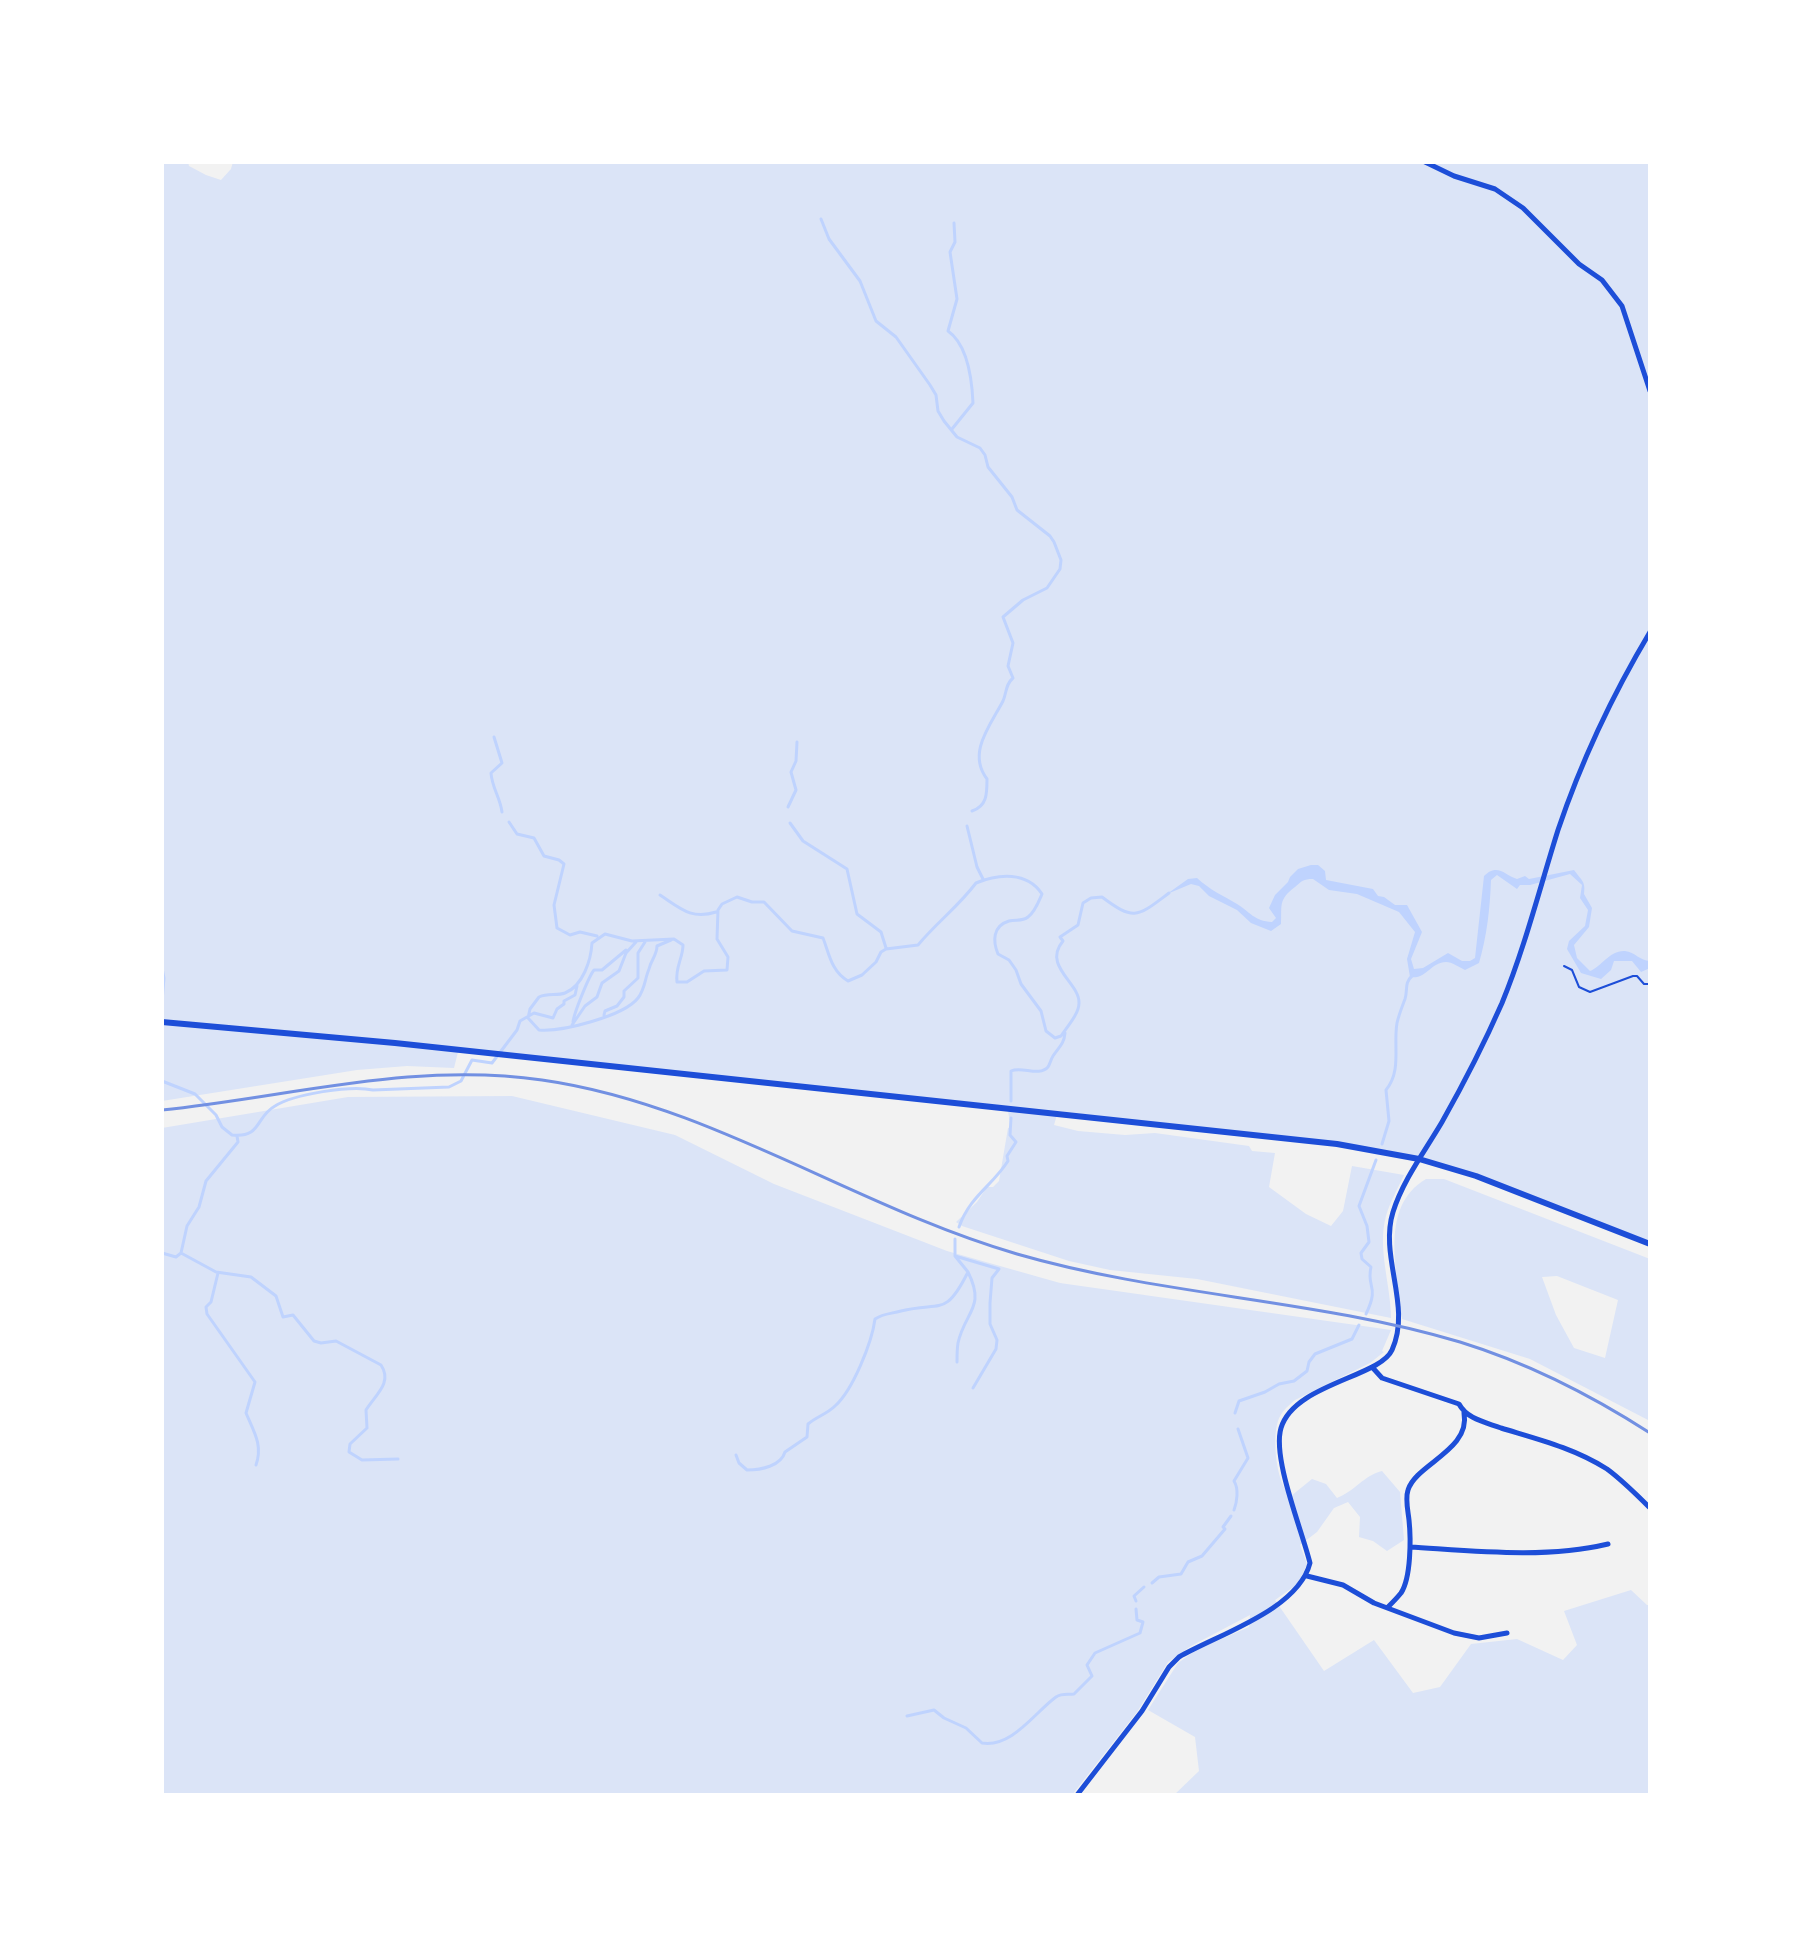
<!DOCTYPE html>
<style>
body{margin:0}
#map{position:relative;width:1812px;height:1957px;overflow:hidden;background:#f2f2f2;font-family:"Titillium Web",sans-serif}
canvas{display:block}
.frame{position:absolute;inset:0;border:164px solid #fff;pointer-events:none}
</style>
<div id="map">
<canvas width="1812" height="1957"></canvas>
<div class="frame"></div>
</div>
<script>
const g = document.querySelector('canvas').getContext('2d');
g.lineJoin = 'round';
function paint(path, color) { g.fillStyle = color; g.fill(path, 'evenodd'); }
function trace(path, color, width, dash) { g.strokeStyle = color; g.lineWidth = width; g.lineCap = dash ? 'butt' : 'round'; g.setLineDash(dash || []); g.stroke(path); }
const green = new Path2D(`
 M162,162H188L189,166L206,175L221,180L231,169L233,162H1650V1241L1439,1163L1395,1152L1058,1111L1054,1125L1078,1131L1125,1135L1155,1133L1249,1146L1252,1151L1275,1153L1269,1187L1306,1214L1331,1226L1343,1211L1352,1166L1404,1175C1398,1188 1390,1202 1386,1216C1377,1249 1391,1285 1391,1318L1197,1279L1110,1270L1069,1261L962,1226L956,1222L977,1202L987,1187H993L999,1181L1008,1128L1011,1127L1007,1106L459,1048L454,1068L407,1066L357,1070L162,1101Z
 M512,1096L675,1135L774,1184L947,1251L1060,1283L1391,1330L1382,1351L1384,1352L1370,1363L1295,1400C1287,1407 1281,1412 1278,1421C1272,1438 1276,1485 1291,1496L1312,1479L1326,1484L1337,1498C1355,1491 1363,1476 1382,1471L1400,1492L1404,1540L1387,1551L1373,1541L1359,1537L1360,1517L1348,1502L1334,1508L1317,1532L1300,1545L1307,1564L1299,1583L1275,1600L1324,1671L1374,1640L1413,1693L1440,1687L1471,1644L1517,1639L1563,1660L1577,1645L1564,1611L1631,1590L1647,1605H1650V1795H1174L1199,1771L1195,1737L1148,1710L1178,1663L1196,1650L1249,1627L1250,1615L1191,1646L1168,1662L1137,1712L1072,1795H162V1128L348,1097Z
 M1426,1179H1444L1650,1259V1421L1530,1359L1402,1319C1398,1274 1378,1207 1426,1179ZM1557,1276L1618,1300L1605,1358L1574,1348L1556,1315L1542,1277Z`);
const water = new Path2D(`
 M1311,865H1318L1325,871L1326,880L1373,889L1378,896L1384,897L1395,905H1407L1422,932L1411,959L1414,969L1423,968L1448,953L1462,961H1470L1475,958L1484,876C1498,863 1504,875 1517,879L1525,876L1529,879L1574,870C1581,880 1586,881 1584,894L1592,908L1589,927L1574,945L1577,958L1590,971C1601,967 1610,950 1625,951C1635,952 1640,961 1650,961V968L1641,972L1632,961H1614L1611,970L1601,979L1581,973L1567,949L1569,941L1585,926L1588,910L1580,898L1582,885L1570,874L1530,885H1520L1517,889L1497,875L1491,880C1490,908 1487,936 1479,963L1465,970C1459,967 1452,962 1446,962C1431,962 1426,980 1410,977L1407,959L1415,932L1399,912L1357,894L1329,890L1313,879C1303,879 1302,881 1295,887C1278,900 1282,905 1281,924L1271,931L1251,923L1237,910L1209,896L1199,886L1191,884L1167,894L1188,879L1197,878C1210,890 1222,895 1237,904C1250,912 1254,921 1272,922L1276,918L1269,908L1275,895L1288,882L1290,877L1298,869Z`);
const stream = new Path2D(`
 M821,219L829,239L860,281L876,321L896,337L930,385L936,395L938,411L944,421L957,437L980,448L985,455L988,467L1012,497L1017,510L1050,536L1054,542L1061,560L1060,569L1047,588L1023,600L1003,617L1013,643L1008,666L1013,678C1005,685 1007,692 1003,701C990,726 967,753 987,779C987,794 987,806 972,811
 M952,429L973,403C972,380 968,345 948,331L957,299L950,252L955,242L954,223
 M494,737L502,763L491,773C492,788 500,797 502,812
 M788,807L796,790L791,772L796,761L797,742
 M509,822L517,834L534,838L544,856L559,860L564,864L554,905L557,928L570,935L580,932L597,936
 M790,823L803,841L847,869L857,914L881,932L886,948
 M967,826L977,867L983,879
 M660,895C680,908 691,920 716,912
 M162,968L164,978L162,1001
 M604,1015L605,1011L617,1006L624,997V991L638,978V953L645,942
 M528,1018L530,1009L539,997C548,993 557,996 565,993C583,986 591,960 592,943L605,934L632,941L674,939L683,945C683,958 675,967 677,982H687L704,971L727,970L728,957L717,939L718,910L722,904L737,897L752,902H764L792,931L823,938C829,953 831,971 848,981L862,975L876,962L881,952L886,949L918,945C937,922 958,907 976,883C998,874 1027,871 1042,894C1039,901 1035,912 1028,917C1022,922 1016,919 1009,921C992,926 993,942 998,954L1009,960L1016,970L1021,984L1041,1011L1046,1031L1055,1038L1061,1036C1067,1027 1079,1014 1079,1003C1080,983 1042,966 1063,941L1060,937L1078,925L1083,903L1091,898L1102,897C1135,922 1138,916 1169,893
 M528,1018L539,1030C562,1032 624,1016 638,998C645,989 645,978 649,969C651,960 657,955 657,946L671,940
 M573,1022C574,1013 589,976 594,970H602L626,950
 M572,1025L585,1006L597,997L602,983L619,971L626,953L636,942
 M162,1081L195,1094L216,1115L222,1127L232,1135C262,1138 255,1117 275,1106C294,1094 351,1085 373,1090L449,1087L461,1081L472,1060L492,1063L517,1030L520,1021L534,1013L553,1018L557,1009L564,1004V1001L575,995L577,986
 M1011,1101V1071C1022,1066 1039,1077 1048,1067C1050,1064 1051,1059 1053,1056C1059,1047 1064,1044 1065,1033
 M1382,1144L1389,1121L1386,1090C1402,1071 1393,1045 1397,1023C1399,1014 1402,1007 1405,999C1408,990 1404,983 1412,976
 M959,1227C970,1196 992,1186 1008,1161L1007,1156L1016,1142L1010,1135L1011,1118
 M162,1253L176,1257L181,1253L187,1226L199,1207L206,1181L238,1142L237,1136
 M181,1253L216,1272L251,1277L276,1296L283,1317L293,1315L314,1341L321,1343L336,1341L381,1365C393,1383 375,1395 366,1410L367,1428L350,1444L349,1452L362,1460L398,1459
 M955,1256L999,1269L992,1278L990,1303V1324L997,1340L996,1349L973,1388
 M218,1273L211,1302L206,1307L207,1314L255,1382L246,1413C254,1432 263,1445 256,1465
 M1366,1314C1380,1285 1366,1288 1371,1267L1362,1259L1361,1253L1369,1242L1367,1226L1359,1206L1376,1160
 M957,1362C957,1356 957,1349 958,1343C965,1311 986,1308 968,1272
 M1235,1413L1239,1401L1265,1392L1279,1384L1294,1381L1307,1371L1309,1362L1315,1354L1352,1339L1359,1325
 M736,1455L739,1463L747,1470C761,1470 781,1466 785,1452L807,1437L808,1424C816,1417 827,1414 835,1406C853,1390 872,1342 875,1319C884,1313 891,1314 901,1311C941,1301 945,1318 968,1272L955,1256V1239
 M1234,1510C1237,1502 1239,1489 1234,1481L1248,1458L1238,1429
 M1152,1583L1159,1577L1181,1574L1188,1562L1202,1556L1225,1529L1223,1527L1231,1516
 M1136,1601L1134,1596L1144,1587
 M907,1716L934,1710L944,1718L966,1728L982,1743C1012,1748 1035,1712 1056,1697C1062,1693 1068,1695 1074,1694L1092,1676L1087,1665L1095,1653L1140,1633L1143,1622L1137,1620L1136,1609`);
const path = new Path2D(`
 M1564,966L1572,970L1579,987L1590,992L1633,976H1637L1644,984H1650`);
const minor = new Path2D(`
 M1425,162L1454,176L1495,189L1523,208L1579,264L1602,280L1622,306L1650,391
 M1372,1367L1382,1378L1459,1404C1467,1419 1485,1422 1501,1428C1537,1439 1574,1448 1607,1469C1622,1480 1636,1494 1649,1507
 M1410,1547C1475,1551 1545,1559 1608,1544
 M1307,1576L1343,1585L1374,1603L1454,1633L1479,1638L1507,1633
 M1388,1607C1392,1603 1397,1598 1401,1593C1411,1578 1411,1539 1409,1520C1408,1511 1405,1499 1408,1490C1416,1464 1471,1450 1464,1413
 M1077,1795L1142,1711L1169,1667L1179,1657C1219,1634 1298,1610 1310,1563C1302,1530 1272,1458 1281,1428C1294,1384 1380,1377 1392,1350C1412,1306 1379,1257 1393,1212C1403,1180 1425,1151 1442,1122C1464,1083 1484,1044 1502,1003C1525,947 1540,887 1558,830C1581,762 1613,694 1650,632`);
const tertiary = new Path2D(`
 M162,1022L395,1043L1337,1144L1419,1159L1476,1176L1650,1244`);
const rail = new Path2D(`
 M162,1110C289,1097 414,1061 542,1080C711,1104 855,1207 1017,1254C1162,1296 1316,1299 1460,1342C1528,1363 1591,1395 1650,1433`);
paint(green, '#dbe4f7');
paint(water, '#bfd3fe');
trace(stream, '#bfd3fe', 3);
trace(path, '#1d4ed8', 2);
trace(minor, '#1d4ed8', 5);
trace(tertiary, '#1d4ed8', 6);
trace(rail, '#7290e2', 3);
</script>
